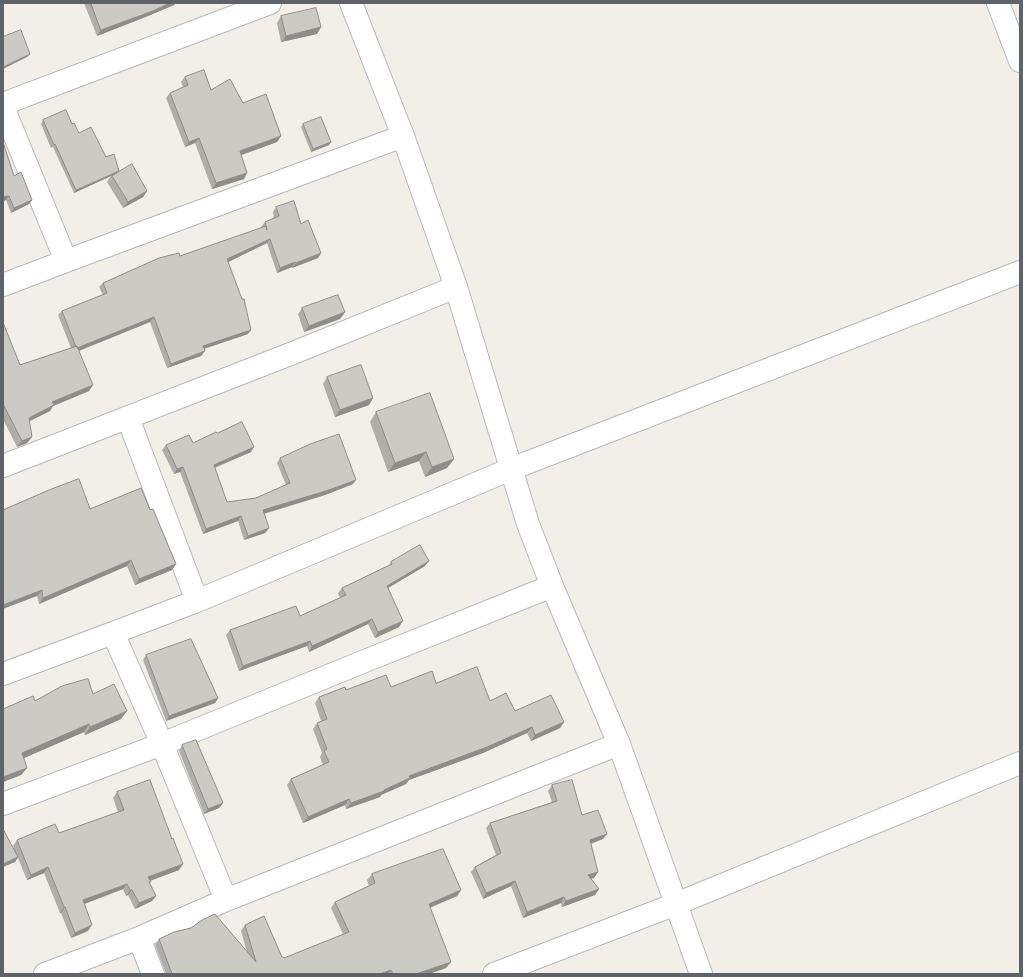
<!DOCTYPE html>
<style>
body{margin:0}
#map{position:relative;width:1023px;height:977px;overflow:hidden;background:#f1efe8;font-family:Barlow,sans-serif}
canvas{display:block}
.frame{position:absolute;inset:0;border:4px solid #5f6368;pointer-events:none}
</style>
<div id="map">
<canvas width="1023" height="977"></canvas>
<div class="frame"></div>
</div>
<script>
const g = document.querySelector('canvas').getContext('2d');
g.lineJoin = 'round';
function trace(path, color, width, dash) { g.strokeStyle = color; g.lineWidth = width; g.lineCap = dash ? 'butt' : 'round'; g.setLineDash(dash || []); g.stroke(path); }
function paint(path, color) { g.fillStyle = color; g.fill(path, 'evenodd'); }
const minor = new Path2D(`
 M351,3L403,136L456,287L528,524L552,586L619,744L701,974
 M998,3L1020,61
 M3,104L270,3
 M3,107L66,261
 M3,285L66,261L403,136
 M128,418L197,601
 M3,466L293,353L456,287
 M113,633L162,744L226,900
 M3,674L113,633L197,601L511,469L1020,272
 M3,804L162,744L360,663L552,586
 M139,938L153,974
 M45,974L139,938L226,900L619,744
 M494,974L676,904L1020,763`);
const wall = new Path2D(`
 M84,3H176L174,5L148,16L97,36Z
 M281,16L321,27L317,34L281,42L277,23Z
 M185,77L211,90L243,103L281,136L277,142L241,155L247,173L244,179L212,189L195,143L185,147L166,98L170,93L183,87L181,82Z
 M43,120L72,124L79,133L106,157L119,171L147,191L143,197L123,208L107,182L111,176L74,193L53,147L51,148L41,124Z
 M303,124L331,142L329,145L311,152L301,127Z
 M3,142L14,176L32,200L29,204L11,213L6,200L3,201Z
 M276,207L301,224L321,253L318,258L292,268V267L277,273L267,243L228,262L248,334L204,349L205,351L201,356L167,368L150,322L79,351L89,391L53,406L50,411L29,421L32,437L27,443L17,447L3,419V326L20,365L71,348L58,315L62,311L103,295L99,287L103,283L262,228L261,227L265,222L274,218L273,212Z
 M302,308L345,312L340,319L304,332L298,314Z
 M327,377L373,398L369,405L335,417L323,384Z
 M376,412L454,459L447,468L425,477L419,461L388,472L370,422Z
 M217,433L251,452L215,468L227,502L256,498L286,485L277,463L280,458L353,484L325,495L264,514L269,528L265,533L244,540L238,521L203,534L180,472L174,474L162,450L166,445L193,443Z
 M90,509L150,510L176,564L172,570L135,585L127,566L39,604L37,596Z
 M391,562L425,566L388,588L399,627L375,638L368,624L309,652L307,646L239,671L226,635L230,630L300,616L340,598L338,593L342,588L389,565Z
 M146,655L218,698L215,703L166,721L143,660Z
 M436,683L490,701L515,711L564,722L560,728L531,741L527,733L483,753L409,780L406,784L381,795L380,797L346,809L345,805L303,823L287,785L291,779L323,765L320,757L322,753L313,729L317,723L321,721L315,703L319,697L346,690L391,687Z
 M93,694L121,719L85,735L84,732L24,758L27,768L21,775L3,782V709L35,701Z
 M182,745L223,803L219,808L204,814L179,751Z
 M552,785L582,815L603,839L591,844L598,872L594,878H591L599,889L595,895L562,907L561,903L523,918L511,886L483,899L471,872L475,867L496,855L486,828L490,823L552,802L548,791Z
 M117,792L179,870L150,881V883L156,896L152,901L135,909L128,895L126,896L123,889L84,904L88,931L71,938L61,913H60L44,873L27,880L18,858L15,862L14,849L13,846L17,840L59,833L118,812L113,798Z
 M372,874L461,890L457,896L430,907L446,968L429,974H166L155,945L159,939L247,952L241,931L245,925L282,957L284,958L343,934L331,908L335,902L369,886L367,880Z`);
const shadedWall = new Path2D(`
 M170,3H176L174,5L148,16L97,36L101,30Z
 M321,27L317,34L281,42L286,36Z
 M30,54L27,57L3,69V67Z
 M281,136L277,142L236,157L240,151Z
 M199,138L195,143L185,147L189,142Z
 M331,142L329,145L311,152L313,149Z
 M119,171L117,174L112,176H111L74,193L76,190Z
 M247,173L244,179L212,189L216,183Z
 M147,191L143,197L123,208L128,202Z
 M9,196L6,200L3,201V197Z
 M32,200L29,204L11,213L14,208Z
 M270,239L267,243L224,264L227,259Z
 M321,253L318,258L292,268L296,263Z
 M295,262L292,267L277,273L280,268Z
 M345,312L340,319L304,332L309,326Z
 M154,317L150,322L73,353L76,348Z
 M251,330L248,334L200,350L203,346Z
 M205,351L201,356L167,368L171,364Z
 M93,385L89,391L53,406L50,411L24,424L29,418L52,402Z
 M373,398L369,405L335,417L340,410Z
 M32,437L27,443L17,447L22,441Z
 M254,447L251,452L210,469L214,465Z
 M426,452L419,461L388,472L395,463Z
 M454,459L447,468L425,477L432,467Z
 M183,467L180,472L174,474L177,469Z
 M356,480L353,484L325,495L259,515L263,510Z
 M241,516L238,521L203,534L206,529Z
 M269,528L265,533L244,540L248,536Z
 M131,560L127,566L39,604L43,598Z
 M429,561L425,566L383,591L387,586Z
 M176,564L172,570L135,585L139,579Z
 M42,590L37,596L3,609V605Z
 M372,619L368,624L309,652L312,646Z
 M403,621L399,627L375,638L378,632Z
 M310,641L307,646L239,671L243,666Z
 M218,698L215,703L166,721L169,716Z
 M127,711L121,719L85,735L90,727Z
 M564,722L560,728L531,741L535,735Z
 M89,724L84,732L17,761L22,753Z
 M532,727L527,733L483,753L409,780L406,784L381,795L380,797L346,809L351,803L384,790L409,776Z
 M27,768L21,775L3,782V777Z
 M349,799L345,805L303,823L308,817Z
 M223,803L219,808L204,814L208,809Z
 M607,834L603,839L586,845L590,840Z
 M18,857L15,862L3,867V864Z
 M183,864L179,870L144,883L148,877Z
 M48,867L44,873L27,880L31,875Z
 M598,872L594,878L584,880L588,875Z
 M515,881L511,886L483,899L486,893Z
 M127,884L123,889L79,906L83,900Z
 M599,889L595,895L562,907L566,901Z
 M130,890H132L128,895L126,896Z
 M461,890L457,896L425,910L429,904Z
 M156,896L152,901L135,909L139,903Z
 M564,897L561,903L523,918L527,912Z
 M64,907H65L61,913H60Z
 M92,925L88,931L71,938L75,933Z
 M451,962L446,968L429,974H416Z
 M391,970L388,974H380Z`);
const building = new Path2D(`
 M91,3H170L153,11L101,30Z
 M316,8L321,27L286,36L281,16Z
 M21,30L30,54L3,67V37Z
 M204,70L211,90L230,79L243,103L266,94L281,136L240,151L247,173L216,183L199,138L189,142L170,93L188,85L185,77Z
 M66,110L72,124L74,123L79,133L91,127L106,157L114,154L119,171L76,190L55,144L54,145L43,120Z
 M321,117L331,142L313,149L303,124Z
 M3,142L14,176L21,172L32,200L14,208L9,196L3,197Z
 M132,164L147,191L128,202L112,176Z
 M294,201L301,224L308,220L321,253L296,263L295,262L280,268L270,239L227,259L242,299H244L251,330L203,346L205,351L171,364L154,317L77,348V346L76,347L62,311L107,293L103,283L159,258L179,253L180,256L266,226L267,230L265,222L279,216L276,207Z
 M338,295L345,312L309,326L302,308Z
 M4,325L20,365L77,346L93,385L52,402L54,405L29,418L32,437L22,441L3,404V326Z
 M361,365L373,398L340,410L327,377Z
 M430,393L454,459L432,467L426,452L395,463L376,412Z
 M242,422L254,447L214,465L227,502L256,498L290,483L280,458L310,444L339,434L356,480L329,490L263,510L269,528L248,536L241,516L206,529L183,467L177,469L166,445L189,435L193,443L216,432L217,433Z
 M79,479L90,509L141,488L150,510L153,509L176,564L139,579L131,560L43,598L42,590L3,605V510L49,490Z
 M420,545L429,561L387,586L403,621L378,632L372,619L312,646L310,641L243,666L230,630L296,606L300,616L346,595L342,588L392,564L391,562Z
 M191,639L218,698L169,716L146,655Z
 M477,667L490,701L506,693L515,711L551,695L564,722L535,735L532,727L487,747L409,776L410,778L384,790V791L351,803L349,799L308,817L291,779L329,762L324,751L327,749L317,723L327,719L319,697L345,687L346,690L386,675L391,687L432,671L436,683Z
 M88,679L93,694L114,684L127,711L90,727L89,724L22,753L27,768L3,777V709L33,696L35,701L62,686Z
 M196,740L223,803L208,809L182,745Z
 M150,780L172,839L173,838L183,864L148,877L151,882H149L156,896L139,903L132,890H130L127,884L83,900L92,925L75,933L65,907H64L48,867L31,875L17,840L55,824L59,833L124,810L117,792Z
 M572,780L582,815L598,810L607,834L590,840L598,872L588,875L599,889L566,901L564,897L527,912L515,881L486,893L475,867L501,853L490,823L557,801L552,785Z
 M3,829L18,857L3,864Z
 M443,849L461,890L429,904L451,962L416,974H393L391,970L380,974H172L159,939L174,932L191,928L202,920L215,914L256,962L245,925L264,916L282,957H283L284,958L349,932L335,902L375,883L372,874Z`);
trace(minor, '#b5b8bc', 24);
trace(minor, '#fff', 22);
paint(wall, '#afaea9');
paint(shadedWall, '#8f8d8a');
paint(building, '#cccac5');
trace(building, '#8f8d8a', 1);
</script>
